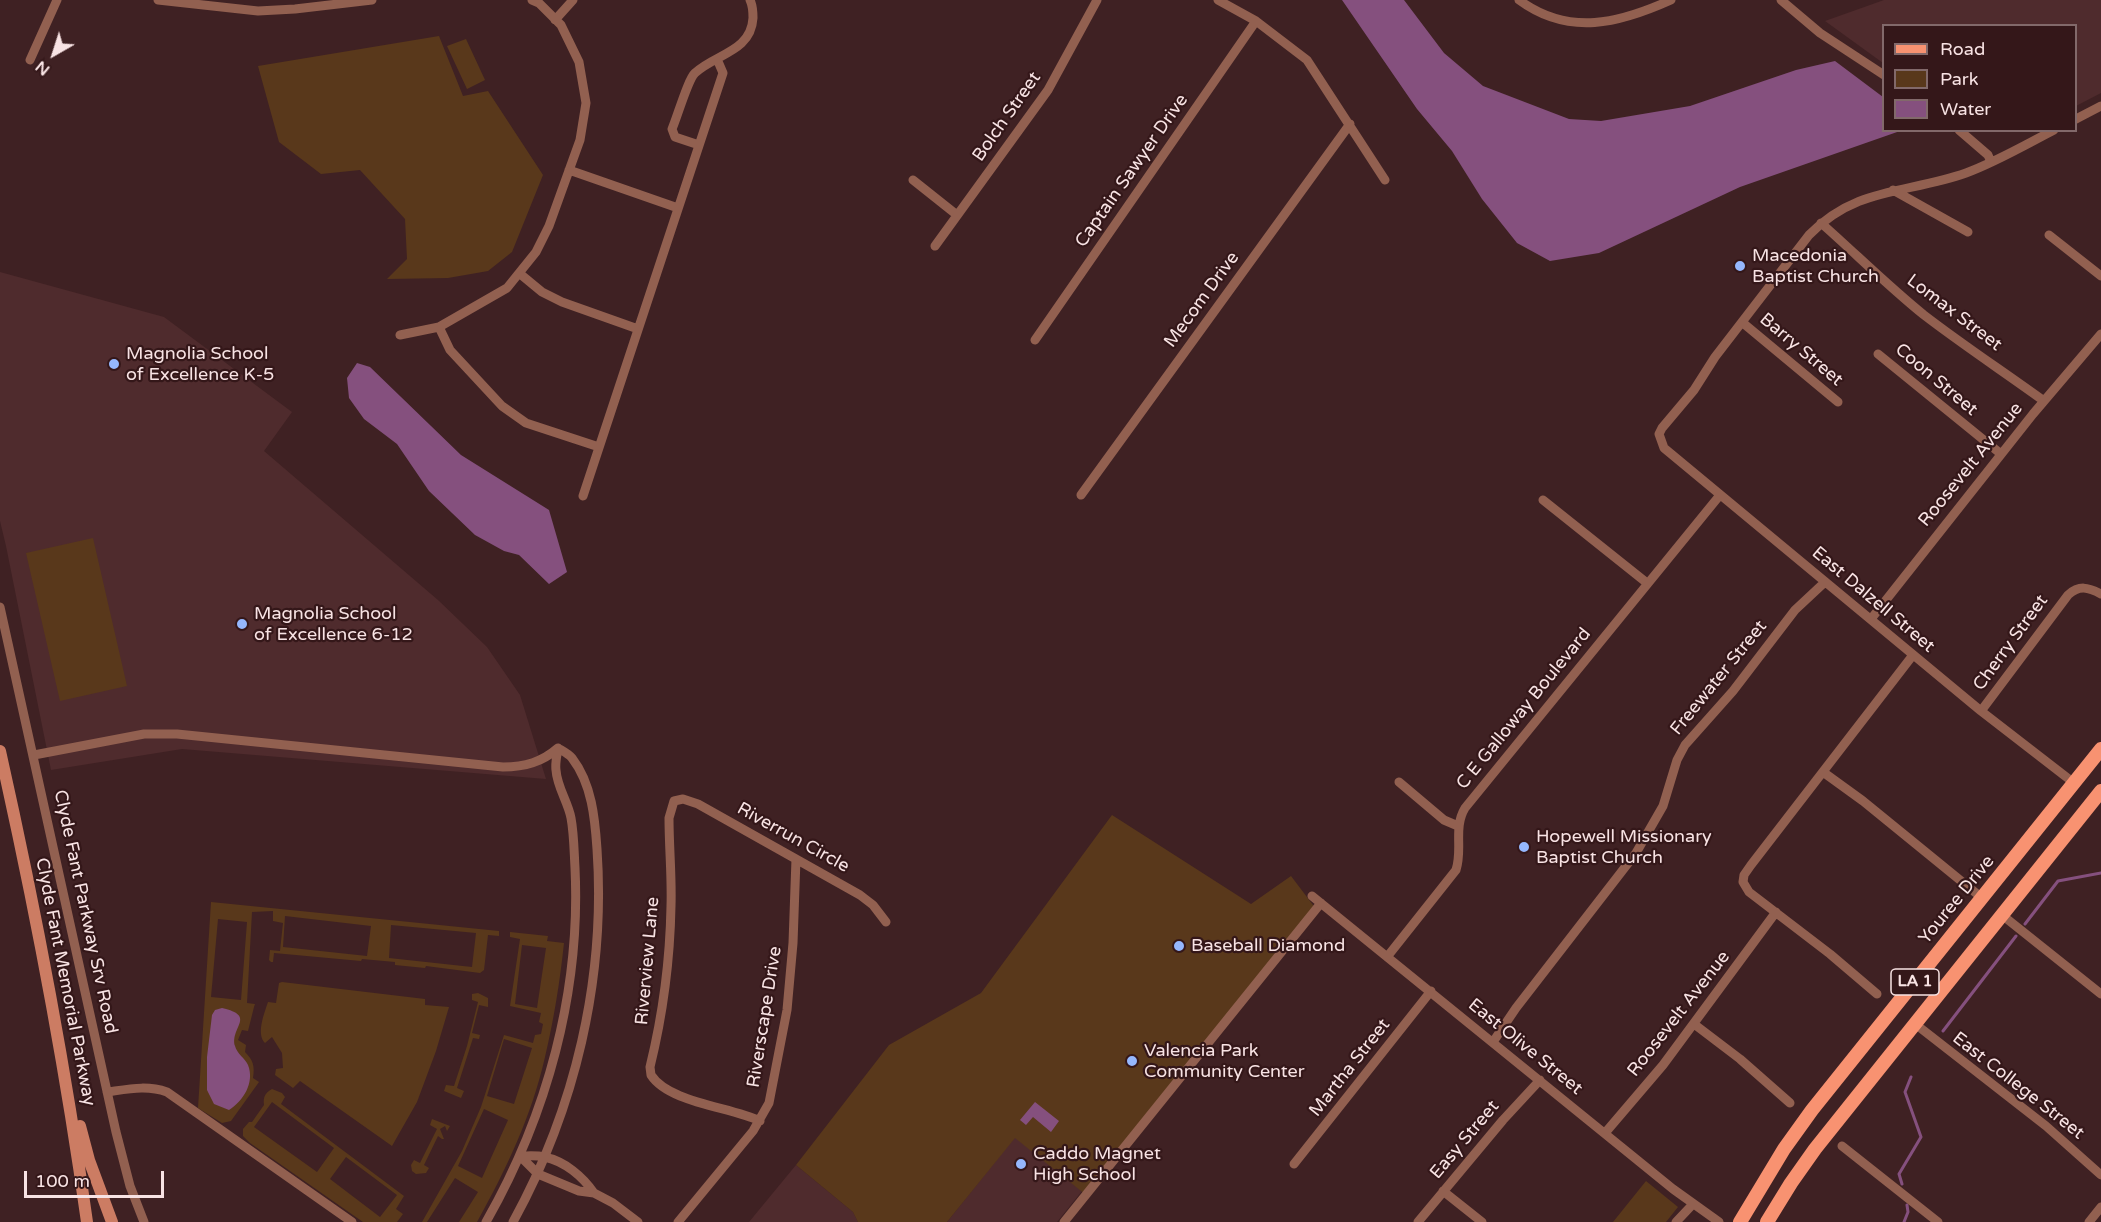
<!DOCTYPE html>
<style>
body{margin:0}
#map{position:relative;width:2101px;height:1222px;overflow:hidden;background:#3f2123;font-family:"Varela Round",sans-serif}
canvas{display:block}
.legend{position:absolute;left:1882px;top:24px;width:195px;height:108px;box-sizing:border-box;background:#341719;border:2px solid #82696a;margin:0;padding:8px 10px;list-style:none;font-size:18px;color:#f8e3e4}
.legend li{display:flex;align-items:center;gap:12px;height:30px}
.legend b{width:30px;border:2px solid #82696a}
.north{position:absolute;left:24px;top:24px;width:60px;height:60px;-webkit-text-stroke:4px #341719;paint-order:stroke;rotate:219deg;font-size:16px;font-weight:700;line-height:24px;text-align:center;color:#f8e3e4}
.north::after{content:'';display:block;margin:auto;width:21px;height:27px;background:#f8e3e4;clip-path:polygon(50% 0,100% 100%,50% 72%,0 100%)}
.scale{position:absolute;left:24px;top:1171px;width:140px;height:27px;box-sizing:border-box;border:3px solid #f8e3e4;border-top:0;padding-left:8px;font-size:18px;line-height:21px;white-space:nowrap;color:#f8e3e4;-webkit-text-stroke:4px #341719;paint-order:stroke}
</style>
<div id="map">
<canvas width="2101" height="1222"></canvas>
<ul class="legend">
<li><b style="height:8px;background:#f89271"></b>Road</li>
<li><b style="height:16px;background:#59381b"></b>Park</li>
<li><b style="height:16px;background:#85507e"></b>Water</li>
</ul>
<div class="north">N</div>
<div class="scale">100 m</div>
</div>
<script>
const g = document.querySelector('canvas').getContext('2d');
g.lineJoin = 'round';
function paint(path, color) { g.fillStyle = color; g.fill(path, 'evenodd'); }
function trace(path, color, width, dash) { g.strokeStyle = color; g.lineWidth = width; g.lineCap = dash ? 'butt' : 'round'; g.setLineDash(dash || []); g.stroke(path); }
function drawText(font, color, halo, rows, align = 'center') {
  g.font = font + ' "Varela Round",sans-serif'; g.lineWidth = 4.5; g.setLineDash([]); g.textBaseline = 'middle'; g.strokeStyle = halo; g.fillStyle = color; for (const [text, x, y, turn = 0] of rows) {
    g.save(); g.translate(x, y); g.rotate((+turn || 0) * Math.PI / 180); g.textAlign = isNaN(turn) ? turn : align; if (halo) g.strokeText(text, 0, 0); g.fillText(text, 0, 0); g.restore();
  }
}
const built = new Path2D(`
 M1884,0H2101V93L2076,106V26H1884L1883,63L1825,21Z
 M0,272L164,317L292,412L264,451L438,600L487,647L520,695L546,779L182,749L51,770L6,546L0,521Z
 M1015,1137L1082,1191L1057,1222H947Z
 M796,1165L853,1212L858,1222H749Z`);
const green = new Path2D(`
 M439,36L463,96L488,91L543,175L512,252L488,271L448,278L387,279L407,259L405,219L360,170L321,174L279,142L258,66Z
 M466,39L485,80L467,89L447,46Z
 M93,538L127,686L60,701L26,553Z
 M1112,815L1251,904L1291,876L1316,909L1086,1195L1015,1138L947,1222H858L853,1212L796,1165L889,1045L981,993Z
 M211,902L499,931V936L488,935L484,970L480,973L426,966L425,968L395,965V962L362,959L361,961L274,953L273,962H271L269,960L270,950L280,951L283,923L273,921V911L252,912L247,1003L255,1004L254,1007L248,1031L242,1030L238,1040L246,1045L245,1052C253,1060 255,1066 253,1078L259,1082L231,1121L222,1123L198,1108ZM285,916L371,926L367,956L283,947ZM218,919L247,922L241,1000L211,997ZM391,925L476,933L472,967L389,958Z
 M510,932L548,936L547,941L564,943C560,981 554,1019 545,1057C532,1115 506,1170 477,1222H459L478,1192L455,1178L427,1222H422L462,1151L481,1107L504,1035L533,1043L535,1035L541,1034L543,1024L539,1022L541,1013L510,1006L520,939L510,937ZM522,945L546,948L537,1008L515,1004ZM504,1039L532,1048L514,1104L487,1096ZM484,1109L508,1120L482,1178L458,1166Z
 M282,982L425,999V1005L449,1007L436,1051L417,1102L392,1146L300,1081L293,1088L275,1075L276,1069L283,1068L282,1053L272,1037L265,1043C256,1034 264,1014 268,1002L276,1003L279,983Z
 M478,993L488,998V1007L479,1005L472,1033L480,1035L479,1039L473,1038L457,1088L464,1091L461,1098L444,1091L446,1085L454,1086L467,1046L478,1002L472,1000V994Z
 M272,1089L282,1093L285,1097L281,1104L404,1196L396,1209L403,1214L397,1222H363L250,1143L243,1136V1129L249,1122H252L264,1105C263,1097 265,1093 272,1089ZM272,1102L334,1148L317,1172L254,1127ZM346,1157L397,1195L380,1217L330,1179Z
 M432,1119L450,1126L447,1131L445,1126L440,1129L444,1139H442L438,1136L424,1165L429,1168L426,1173L416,1174L412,1171L411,1165L414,1160L420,1163L437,1129L430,1125Z
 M1646,1181L1678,1207L1666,1222H1613Z`);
const water = new Path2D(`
 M1342,0H1404L1444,53L1483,86L1569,119L1601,121L1690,106L1796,70L1835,61L1883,97L1884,130L1900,131L1740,187L1599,253L1550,261L1517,243L1482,199L1452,151L1417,109Z
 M357,363L370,367L461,455L549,510L567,572L549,584L519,555L504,551L475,535L429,491L397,444L364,419L349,398L347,378Z
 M222,1008C257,1016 230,1027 235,1046C237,1054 245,1058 248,1065C255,1083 243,1101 229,1110L214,1104L207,1090V1057L212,1015L215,1010Z
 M1035,1102L1059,1121L1051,1132L1033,1117L1026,1125L1020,1120Z`);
const stream = new Path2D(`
 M2025,924L2058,881L2101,873
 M1943,1031L2016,936
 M1902,1184L1899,1174L1921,1137L1905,1092L1911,1077
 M1904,1222L1908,1212L1907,1205`);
const street = new Path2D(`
 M158,0L258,11L295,9L372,0
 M1218,0L1256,21L1307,60L1385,180
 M1519,0C1569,37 1620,23 1671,0
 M1781,0L1820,33L1884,75
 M555,20L573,0
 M30,60L57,0
 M2076,119L2101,106
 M1959,130L1988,155L1991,162
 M2054,130C2025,145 1996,162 1966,173C1907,194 1857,186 1809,235L1715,357L1694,390L1662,428L1659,434L1664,448L1981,711L2074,783
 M699,145L675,137L672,129C677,118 688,79 695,73C715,54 751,52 753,18C753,12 753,6 750,0
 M569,170L678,208
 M913,180L957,215
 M1893,190L1968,232
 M1821,223C1855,253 1888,286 1924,315C1963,345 2004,372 2044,401
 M2049,235L2101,276
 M935,246L1048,90L1097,0
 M519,273L542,292L562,302L638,329
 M1743,323L1838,402
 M439,327L450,350L502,406L526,423L599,447
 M400,335L439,327L507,288L536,252L549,226L580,140L586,103L579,62L561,25L539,3L532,0
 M1035,340L1256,21
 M1878,354L2001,454
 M1081,495L1350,124
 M583,496L723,73L717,59
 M1543,500L1647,583
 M0,607L116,1132L130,1186L144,1222
 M1871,619L2033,414L2101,334
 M1981,711L2068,595C2079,585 2088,587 2101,594
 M34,755L144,734H177L503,767C525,767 542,762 558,748
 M1823,772L1863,801L1982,898
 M1399,782L1444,820L1458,826
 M1312,896L1673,1189L1719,1222
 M2002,915L2101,994
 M1387,957L1456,870C1463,849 1453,828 1465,808L1720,495
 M1877,994L1830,954L1749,892L1743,882L1744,875L1751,865L1913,655
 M1914,1023L2046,1126L2101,1175
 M1694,1024L1740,1059L1790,1103
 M1493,1042L1516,1008L1636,853L1663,806L1677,760L1685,745L1733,691L1795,610L1825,582
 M107,1092C129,1089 147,1085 167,1092L352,1222
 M760,1121C731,1107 669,1103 651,1075L650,1067C663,1014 670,961 671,906C672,877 669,848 669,818L674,801L683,799L698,804L860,895L873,905L886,922
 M1605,1133L1663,1065L1776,912
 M1842,1146L1938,1222
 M520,1156L538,1174L579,1191L594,1193L613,1203L638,1222
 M520,1156C528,1156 537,1155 544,1157C565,1161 583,1177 594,1193
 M1294,1164L1431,991
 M1443,1191L1482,1222
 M486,1222C547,1115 581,992 575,868C574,851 574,834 571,818C568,802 557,787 556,770C555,763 557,755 558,748
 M513,1222C575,1109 606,979 597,849C595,819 592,784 572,758C569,754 563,751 558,748
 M678,1222L753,1131L769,1103L787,1010L793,943L796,859
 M1064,1222L1321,903
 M1418,1222L1503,1120L1540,1080
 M1676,1222L1693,1204
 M2089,1222L2101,1207`);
const secondary = new Path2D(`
 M0,751C35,907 65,1064 87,1222
 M80,1126L89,1160L112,1222`);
const primary = new Path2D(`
 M1740,1222L1784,1149L1812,1110L2101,749
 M1767,1222L1791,1183L1815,1149L2101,791`);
const markers = [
 [1740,266,6,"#95b7fd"],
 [114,364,6,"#95b7fd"],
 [242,624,6,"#95b7fd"],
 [1524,847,6,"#95b7fd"],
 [1179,946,6,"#95b7fd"],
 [1132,1061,6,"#95b7fd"],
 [1021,1164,6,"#95b7fd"]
];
const shields = [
 [1915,982,48]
];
const shieldNames = [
 ["LA 1",1915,982]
];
const streetNames = [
 ["Bolch Street",1007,117,-55],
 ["Captain Sawyer Drive",1132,171,-55],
 ["Mecom Drive",1202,300,-54],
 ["Lomax Street",1954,313,37],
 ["Barry Street",1801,350,40],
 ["Coon Street",1936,380,40],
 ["Roosevelt Avenue",1971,465,-51],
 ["East Dalzell Street",1873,600,40],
 ["Cherry Street",2011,643,-54],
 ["Freewater Street",1719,678,-51],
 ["C E Galloway Boulevard",1524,709,-51],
 ["Riverrun Circle",793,838,29],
 ["Youree Drive",1957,900,-51],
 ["Clyde Fant Parkway Srv Road",85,912,78],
 ["Riverview Lane",648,961,-85],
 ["Clyde Fant Memorial Parkway",65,982,79],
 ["Roosevelt Avenue",1679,1014,-52],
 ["Riverscape Drive",765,1017,-81],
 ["East Olive Street",1525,1047,39],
 ["Martha Street",1350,1068,-52],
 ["East College Street",2018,1086,38],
 ["Easy Street",1465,1140,-50]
];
const poiNames = [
 ["Macedonia",1752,256],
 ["Baptist Church",1752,277],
 ["Magnolia School",126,354],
 ["of Excellence K-5",126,375],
 ["Magnolia School",254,614],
 ["of Excellence 6-12",254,635],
 ["Hopewell Missionary",1536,837],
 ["Baptist Church",1536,858],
 ["Baseball Diamond",1191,946],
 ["Valencia Park",1144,1051],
 ["Community Center",1144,1072],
 ["Caddo Magnet",1033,1154],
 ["High School",1033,1175]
];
paint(built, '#4f2b2d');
paint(green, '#59381b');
paint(water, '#85507e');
trace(stream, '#85507e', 3);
trace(street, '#926050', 9);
trace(secondary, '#cc7c63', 12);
trace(primary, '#f89271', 14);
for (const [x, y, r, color] of markers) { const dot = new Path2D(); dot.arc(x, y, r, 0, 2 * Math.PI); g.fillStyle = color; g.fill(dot); trace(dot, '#341719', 2); }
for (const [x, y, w] of shields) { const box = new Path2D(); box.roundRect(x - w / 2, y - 13, w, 26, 4.5); g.fillStyle = '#341719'; g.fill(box); trace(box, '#f8e3e4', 1.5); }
drawText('bold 16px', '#f8e3e4', null, shieldNames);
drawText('18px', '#f8e3e4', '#341719', streetNames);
drawText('18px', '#f8e3e4', '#341719', poiNames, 'left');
</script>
